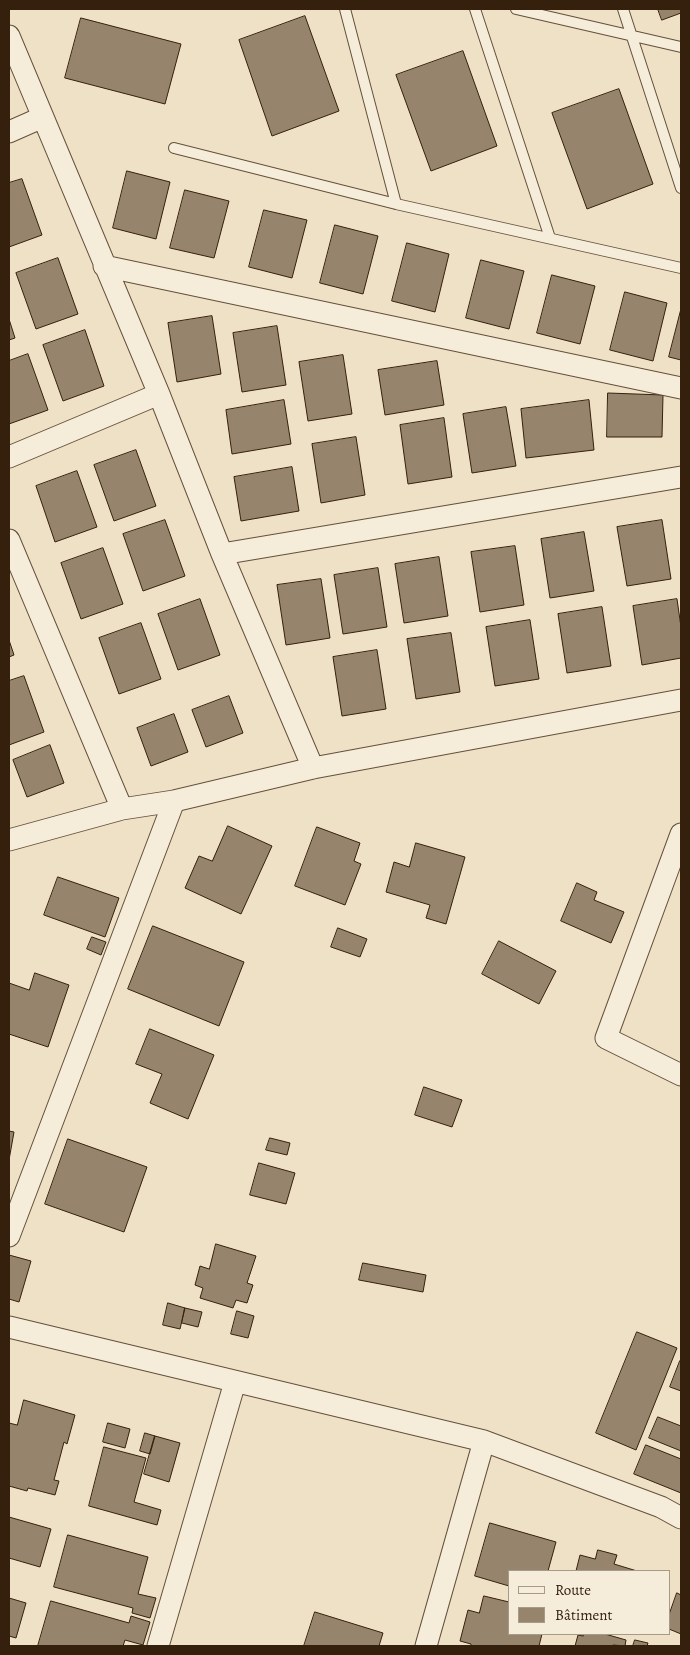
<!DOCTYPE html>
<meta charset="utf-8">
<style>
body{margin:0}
#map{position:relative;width:690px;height:1655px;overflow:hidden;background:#efe1c5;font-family:Alegreya,serif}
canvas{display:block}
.frame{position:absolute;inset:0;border:10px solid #35200e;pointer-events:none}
.legend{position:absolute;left:508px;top:1570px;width:162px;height:65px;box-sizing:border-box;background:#f5ecd9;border:1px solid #a89a88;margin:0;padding:6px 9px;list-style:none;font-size:15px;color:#35200e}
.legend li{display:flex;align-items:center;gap:10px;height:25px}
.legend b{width:25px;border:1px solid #a89a88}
</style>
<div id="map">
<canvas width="690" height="1655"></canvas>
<div class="frame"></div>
<ul class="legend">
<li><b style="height:6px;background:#f5ecd9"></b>Route</li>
<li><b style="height:14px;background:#96846d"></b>Bâtiment</li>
</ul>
</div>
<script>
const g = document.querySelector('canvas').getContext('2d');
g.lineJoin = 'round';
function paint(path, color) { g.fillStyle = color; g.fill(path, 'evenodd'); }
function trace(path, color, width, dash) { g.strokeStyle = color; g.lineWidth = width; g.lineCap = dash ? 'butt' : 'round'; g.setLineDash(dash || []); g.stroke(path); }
const building = new Path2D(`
 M658,9H681V13L662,20Z
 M305,16L339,111L272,136L239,40Z
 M81,18L181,44L165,104L65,78Z
 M463,51L497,146L431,171L396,75Z
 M619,89L653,184L587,209L552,113Z
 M127,171L170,182L156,239L113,228Z
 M22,179L42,235L9,247V183Z
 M185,190L229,201L214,258L170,248Z
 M264,210L307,220L292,278L249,267Z
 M335,225L378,236L363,294L320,283Z
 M407,243L449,254L435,312L392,301Z
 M58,258L78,314L36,329L16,273Z
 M481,260L524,271L509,329L466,318Z
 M552,275L595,286L580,344L537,333Z
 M625,292L667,303L653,361L610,350Z
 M681,309V360L669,357Z
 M212,316L221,374L177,382L168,323Z
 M9,319L15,338L9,340Z
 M277,326L286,385L242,392L233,333Z
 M85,330L104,386L63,401L43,345Z
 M28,354L48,410L9,424V361Z
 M343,355L352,414L308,421L299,362Z
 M437,361L444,405L385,415L378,370Z
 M608,393L663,395L662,437H607Z
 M284,400L291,444L232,454L226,410Z
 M589,400L594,450L526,458L521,409Z
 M506,407L516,466L472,473L463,414Z
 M444,418L452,477L408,484L400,425Z
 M356,437L365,495L321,503L312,444Z
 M136,450L156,506L114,521L94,465Z
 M292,467L299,511L241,521L234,477Z
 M77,471L97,527L55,542L36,486Z
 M165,520L185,576L143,591L123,534Z
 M662,520L671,579L627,586L617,527Z
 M584,532L594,591L550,598L541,539Z
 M515,546L524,605L480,612L471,552Z
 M103,548L123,604L81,619L61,563Z
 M439,557L448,616L404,623L395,564Z
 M378,568L387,627L343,634L334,575Z
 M321,579L330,638L286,645L277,585Z
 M200,599L220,655L178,670L158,614Z
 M677,599L681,627V658L642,665L633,606Z
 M602,607L611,666L567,673L558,614Z
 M530,620L539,679L495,686L486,627Z
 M141,623L161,679L119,694L99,638Z
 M451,633L460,692L416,699L407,639Z
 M9,640L14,655L9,657Z
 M377,650L386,709L342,716L333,657Z
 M24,676L44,732L9,745V681Z
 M229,696L243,733L206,747L192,710Z
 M174,714L188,752L151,766L137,728Z
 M50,745L64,783L27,797L13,760Z
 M228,826L272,846L241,914L185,888L199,856L212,861Z
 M317,827L360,843L354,861L361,864L345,905L295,886Z
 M416,843L465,857L446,924L426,918L430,905L386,892L394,862L409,867Z
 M58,877L119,898L105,937L44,915Z
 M577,883L597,892L594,900L624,912L611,943L561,921Z
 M153,926L244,962L219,1026L128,989Z
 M338,928L367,939L360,957L331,947Z
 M92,937L106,942L101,955L87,949Z
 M499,941L556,971L539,1004L482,974Z
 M35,973L69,985L48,1047L9,1034V983L29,990Z
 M150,1029L214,1055L188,1119L150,1103L162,1074L136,1064Z
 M424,1087L462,1100L452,1127L415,1115Z
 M9,1131L14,1132L9,1160Z
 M270,1138L290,1143L287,1155L266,1150Z
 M68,1139L147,1167L124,1232L45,1204Z
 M259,1163L295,1173L286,1204L250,1195Z
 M216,1244L256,1256L247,1283L253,1285L247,1303L236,1300L233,1308L200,1298L203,1288L195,1285L200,1266L209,1269Z
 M9,1255L31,1261L19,1302L9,1299Z
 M363,1263L426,1275L423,1292L359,1280Z
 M168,1303L185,1308L180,1329L163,1325Z
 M185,1308L202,1312L198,1327L182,1323Z
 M237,1311L254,1316L248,1338L231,1334Z
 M637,1332L677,1348L636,1450L596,1433Z
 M680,1361L681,1362V1391L670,1387Z
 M24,1400L75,1415L67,1444L64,1442L54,1480L59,1481L55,1495L28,1488L27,1491L9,1486V1423L17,1425Z
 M658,1417L681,1426V1451L649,1438Z
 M108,1423L130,1429L125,1448L103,1442Z
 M145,1433L155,1436L150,1454L140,1451Z
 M155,1436L180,1443L169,1482L144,1474Z
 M646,1445L681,1459V1493L634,1474Z
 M104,1447L146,1458L134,1502L161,1510L157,1525L89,1506Z
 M9,1517L51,1529L40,1567L9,1558Z
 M490,1523L556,1542L548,1571H509V1586L475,1576Z
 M68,1535L148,1557L138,1594L156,1598L150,1618L132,1613L133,1608L54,1587Z
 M598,1550L617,1555L614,1564L637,1571H576L580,1555L595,1559Z
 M677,1593L681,1595V1634L669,1629V1615Z
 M484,1596L509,1602V1634H542L539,1646H471V1644L460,1641L468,1610L479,1613Z
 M9,1598L26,1603L16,1638L9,1636Z
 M51,1601L129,1623L131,1616L150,1622L143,1645L125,1640L123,1646H38Z
 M315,1612L383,1633L379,1646H304Z
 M583,1634H605L626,1640L625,1646L613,1645V1646H575L578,1635L583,1636Z
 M635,1640L648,1643L647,1646H633Z`);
const service = new Path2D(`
 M345,9L396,204
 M475,9L550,238
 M516,9L681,47
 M623,9L681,188
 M174,148L396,204L681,268`);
const minor = new Path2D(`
 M9,36L159,394L222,554L313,768
 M9,132L43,117
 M104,266L681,388
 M9,457L159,394
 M9,540L122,809
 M222,554L681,477
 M681,834L606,1038L681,1075
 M9,840L122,809L174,801L313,768L681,700
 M9,1236L174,801
 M9,1327L484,1441L661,1507L681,1518
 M158,1646L235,1382
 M426,1646L484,1441`);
paint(building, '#96846d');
trace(building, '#35200e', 1);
trace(service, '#64503c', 12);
trace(minor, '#64503c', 23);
trace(service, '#f5ecd9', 10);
trace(minor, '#f5ecd9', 21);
</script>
